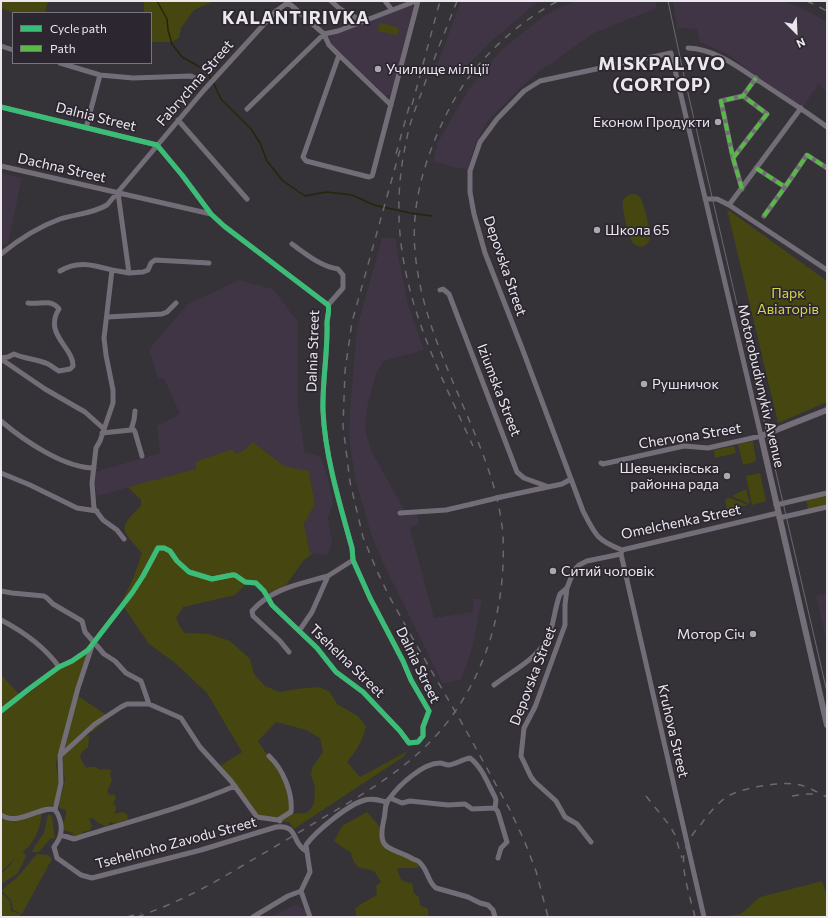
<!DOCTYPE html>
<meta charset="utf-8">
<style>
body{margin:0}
#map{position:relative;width:828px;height:918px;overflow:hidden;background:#353238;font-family:Commissioner,sans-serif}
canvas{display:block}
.frame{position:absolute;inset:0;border:2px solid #ebe7ed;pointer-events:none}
.legend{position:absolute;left:12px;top:12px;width:140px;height:52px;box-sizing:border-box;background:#2c2630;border:1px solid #78737c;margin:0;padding:5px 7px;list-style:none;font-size:12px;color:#ebe7ed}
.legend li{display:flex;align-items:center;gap:8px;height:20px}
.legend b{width:20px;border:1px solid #78737c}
.north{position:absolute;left:776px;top:12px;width:40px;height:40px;-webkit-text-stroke:3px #2c2630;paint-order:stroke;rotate:156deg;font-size:11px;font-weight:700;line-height:16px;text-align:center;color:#ebe7ed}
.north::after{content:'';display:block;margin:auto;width:14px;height:18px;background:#ebe7ed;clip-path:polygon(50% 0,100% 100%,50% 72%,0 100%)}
</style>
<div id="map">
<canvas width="828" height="918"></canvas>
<div class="frame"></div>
<ul class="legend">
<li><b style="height:5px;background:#3abd76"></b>Cycle path</li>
<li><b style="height:5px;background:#58b947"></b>Path</li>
</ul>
<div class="north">N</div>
</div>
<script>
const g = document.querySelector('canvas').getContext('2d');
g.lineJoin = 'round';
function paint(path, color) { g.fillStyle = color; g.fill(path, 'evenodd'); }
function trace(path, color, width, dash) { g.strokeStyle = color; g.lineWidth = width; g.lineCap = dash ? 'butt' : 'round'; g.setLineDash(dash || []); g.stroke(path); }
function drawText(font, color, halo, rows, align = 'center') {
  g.font = font + ' Commissioner,sans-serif'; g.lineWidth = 3.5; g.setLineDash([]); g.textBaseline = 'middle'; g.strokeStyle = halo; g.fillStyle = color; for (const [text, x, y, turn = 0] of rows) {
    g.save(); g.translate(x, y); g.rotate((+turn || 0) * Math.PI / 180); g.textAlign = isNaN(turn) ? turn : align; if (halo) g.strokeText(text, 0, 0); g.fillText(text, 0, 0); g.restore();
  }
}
const built = new Path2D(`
 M461,1H541L533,6L489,43L461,72L437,65Z
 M574,1H655L657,8L594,33L540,71L518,90L487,122L476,142L467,170L433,162L438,142L468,90L501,50L545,15Z
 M673,1H783L806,10L827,22V92L822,88L819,83L803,107L767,84L729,55L700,42L697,29L677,28Z
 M410,6L414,7L392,94L389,95H385L332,45L329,36Z
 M1,173L22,178L8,243L1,246Z
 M382,238H396L399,260L408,304L424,350L384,361L376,374L367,408L365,429L371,450L404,510L417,514L419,523L410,528L434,618L472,612L474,599H482L472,649L461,680L443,684L384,565L371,534L356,482L352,458L349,436L350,412L357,328Z
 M239,280L273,289L298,322V410L305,453L320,456L328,478L333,503L328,518L332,543L327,556L310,553L304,524L315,504L309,471L284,466L253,442L243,451L235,455L233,450L195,463L196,469L97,496L95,484V472L160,453L157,426L180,414L164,379L158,378L149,349L188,304Z
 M827,593V643L816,596Z
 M296,904L308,912V917H271Z`);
const green = new Path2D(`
 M1,1H48L45,13H14L1,8Z
 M144,1H214L194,10L181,28L179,38L172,42H151V13H144Z
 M380,23L398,27L399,32L396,35L378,31Z
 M632,194C635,194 638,195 640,197C644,202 651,234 650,239C649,243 645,246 641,247C638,247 635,245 633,243C629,239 621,206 623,201C624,197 628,195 632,194Z
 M727,209L827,281V402L778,423Z
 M753,441L756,460L754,462L743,465L738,444Z
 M253,442L284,466L309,471L315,504L304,524L310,553H313L304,560L286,585L269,593L258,582L248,580L246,584L235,595L183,607L176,618L180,627L185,633L209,634L230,641L250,659L254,674L265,686L280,692L296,689L319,687L330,692L337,704L358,716L366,726C363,741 356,751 347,762L360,777L408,751L403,757L294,829L289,822L281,821L292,814L306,813L310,810L314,803L315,787L311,775L312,768L323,752L320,738L306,730L276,722L258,741C268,757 282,773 288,792C290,798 289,805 289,811L276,818L258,815L220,766L242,752L207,693L174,662L149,644L121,603L133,579L142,553C122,530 116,529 141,506V500L128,487L196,469L195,462L233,449L235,454L243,451Z
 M734,446L736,453L715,458L714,450Z
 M760,473L766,501L752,505L746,476Z
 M746,489L750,504L732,496Z
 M827,494V506L808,510L806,499Z
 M730,498L748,505L727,510L725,499Z
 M88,651L75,694L105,714L104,722L92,732L87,729L57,756L56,764L59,782L55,804L42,810C41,826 36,843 21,853L24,852L26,857L17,874L1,884V874L11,864L16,857L1,872V675L23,698L58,670Z
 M89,735L88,747L82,752L80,757L86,768C92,766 95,766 100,770L103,769L111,770L110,775L112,780L107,792L110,795L114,794L116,798L113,803C117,807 117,809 114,814L122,812L127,814L128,820L122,821L117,824L109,822V825L105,827L102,824H100L92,818H89L92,826L89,831H84C81,835 78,838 72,836L73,833L64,830L62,827L66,815V810L60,808L58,803C60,800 65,782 65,779C65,773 60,766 62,760C64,750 79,742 86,736Z
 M367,812L380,827L384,846L387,850L404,856L419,864L418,868H399L397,870L402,881L411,883L413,885V892L419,897L420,905L428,909L429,917H357L355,909L361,904L377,895L376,886L381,882L374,871L358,867L353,860L351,853L334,841L342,826Z
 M48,814L52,816L55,839L51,838L39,852H32L35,846L44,833Z
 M37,854L48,855L52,859L22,914L13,910L11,900L2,891C7,884 14,881 19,875C26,868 30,861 37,854Z
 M822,881L827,895V917H722L741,914L760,897Z
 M1,892L10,901L11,911L20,914V917H1Z`);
const stream = new Path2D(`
 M157,1L167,19L168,30L172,44L182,57L207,71L211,79
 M213,82L221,99L251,129L260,143L267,161L283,181L305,196L326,192L352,195L374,205L410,213L432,216`);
const minor = new Path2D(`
 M331,1L340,9L362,21
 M385,1L392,10
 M286,4L291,5L324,34L329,45L339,55L391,105
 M1,46L13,50
 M688,48C717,49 742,70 765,85C786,99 807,112 827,127
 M339,55L303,157L306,161L369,177L372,176L373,173L418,1
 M60,63L100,75L133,78L191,76L195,78
 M1,107L157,145L182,175L211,214L224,226L328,305C330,311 327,317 327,323C328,352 322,382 323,411C325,456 340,505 352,548L353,560L370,598L403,661L411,680L429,711L423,727V736L418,742L409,743L400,731L363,692L336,672L317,648L272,605L264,591L256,583L245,582L235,575H232L212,579L189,572L177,561L170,551L164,548H158L143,576L132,593L88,650L72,661L59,667L29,689L1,711
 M247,109L324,34L338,31L416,1
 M178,120L247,199
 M86,128L100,75
 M733,158L767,114L743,96
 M1,166L211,214
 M756,168L785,187L807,155L827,168
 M742,189L733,158L721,101L743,96L756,78
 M118,193L129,273L112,270L104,338L106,355L113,390V403L100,441L96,448L92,483L94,508L103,520L117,530L124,539
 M705,199H717L729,205L827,270
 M729,205L801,108
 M764,216L785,187
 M292,244C306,254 320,266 338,269L343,275V288L328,305
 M1,254C18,240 38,227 60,219C75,214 92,214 107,205L204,90L276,11L286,4L288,1
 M60,271C78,260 93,265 112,270
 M129,273L143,272L148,270L151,263L155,260L209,263
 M440,290L443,289L449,294L517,472L524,478L549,487
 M107,317L162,314L167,312L176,303
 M1,358L8,357L14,354C25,359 37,359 48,364C52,366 55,369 59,371L70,369L73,366C74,348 43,334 59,309C51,298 39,305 28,303
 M1,359L45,389L85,412L104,429
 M1,421C23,440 64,468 94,468
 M131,430H134L135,432L142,456
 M102,433L131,430L134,420L135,411
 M601,463L603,464L684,446L708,448L761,436L671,53L540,81L524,91L497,119L480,142L470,171V192L474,214L485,253L522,348L583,511C595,535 597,540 622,550L778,513
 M1,473L30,485L77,508L97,511
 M501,497L562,484L571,479
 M776,505L827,493
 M400,513L446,510L472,504
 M779,518L827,507
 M622,550L621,554L704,917
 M567,588L565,605V625L535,707L524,728L521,756L531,777L535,782L556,801L565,817L577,824L591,842
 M1,591L12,593L44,596L47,598L53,604L82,621L85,632L104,654L115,661L126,673L141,681L149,704
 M1,620C24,632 44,646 59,667
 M299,631L312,612L328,576L353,560
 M289,652L280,641L253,616L252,611C272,588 300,584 328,576
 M494,685C512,671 539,658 549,636C554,622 555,607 560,594L567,588L574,570L579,565L587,561L621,554
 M60,756L95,724L121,707L127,704H149L181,718L200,747L231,781L257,817L278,820
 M269,756C283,769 293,793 291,812L278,820L280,821
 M390,798C399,785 423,763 440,763C443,763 445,765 449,765C456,764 463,759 470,758C482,767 488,784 495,797L496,800L495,808
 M55,810L61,783L60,756L78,688L92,646
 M1,815C19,827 43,804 55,810C60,816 63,828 60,836C59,840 56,844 54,847L57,858L81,875L92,878L201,850L276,827C299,824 291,843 306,851
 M61,835L74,839C128,822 183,808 235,786
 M301,891L310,872L306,845C316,831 349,804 365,800C372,798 379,800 386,802
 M301,891L310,917
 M253,917L288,896L301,891
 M495,917L493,910L488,905L480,903L468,897L436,888C428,882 428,871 421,864C420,862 416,860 413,859C391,846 376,853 384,819C386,811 384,803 390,798L402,803L410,801L448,805L465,804L472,809L495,808L498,812L507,842L501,848L498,858`);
const major = new Path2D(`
 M827,410L761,436L827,725`);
const tram = new Path2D(`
 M668,1L684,76L827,692`);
const rail = new Path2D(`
 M457,1C445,32 432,63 421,94C417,104 413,115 410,125C407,136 405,147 403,158C385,267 429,350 473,446
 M807,1L827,11
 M412,105L440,1
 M400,150L352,322L345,371L343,426L350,482L363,537L377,571L389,596L417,646L463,725L510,810L524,840L536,871L548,917
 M396,154L411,100
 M646,796L670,826L675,835L682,858
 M792,796L807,794H818
 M127,917L141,913
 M137,917C165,907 192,895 218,880C252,860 287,840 321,819C367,792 416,764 449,720C489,667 506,602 503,536C501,507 492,478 482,452C457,386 421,323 415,251C411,203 425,158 446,115C469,67 511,26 558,1
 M695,917C691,900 681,871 684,854C686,842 694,832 702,823C709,813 719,801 730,795C747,787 778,782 796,784C807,786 817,792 827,797`);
const minorBridge = new Path2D(`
 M472,504L501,497`);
const quiet = new Path2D(`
 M733,158L767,114L743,96
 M756,168L785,187L807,155L827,168
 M742,189L733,158L721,101L743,96L756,78
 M764,216L785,187`);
const cycleway = new Path2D(`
 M1,107L157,145L182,175L211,214L224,226L328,305C330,311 327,317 327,323C328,352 322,382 323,411C325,456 340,505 352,548L353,560L370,598L403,661L411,680L429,711L423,727V736L418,742L409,743L400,731L363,692L336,672L317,648L272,605L264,591L256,583L245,582L235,575H232L212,579L189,572L177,561L170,551L164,548H158L143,576L132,593L88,650L72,661L59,667L29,689L1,711`);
const markers = [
 [378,69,4,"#aba8ae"],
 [718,122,4,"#aba8ae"],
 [597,230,4,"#aba8ae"],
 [644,384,4,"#aba8ae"],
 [727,476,4,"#aba8ae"],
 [553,571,4,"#aba8ae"],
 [753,634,4,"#aba8ae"]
];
const poiNames = [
 ["Училище міліції",386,69],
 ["Економ Продукти",710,122,"right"],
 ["Школа 65",605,230],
 ["Рушничок",652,384],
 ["Шевченківська",719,468,"right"],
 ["районна рада",719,484,"right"],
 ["Ситий чоловік",561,571],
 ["Мотор Січ",745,634,"right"]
];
const streetNames = [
 ["Fabrychna Street",195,83,-49],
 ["Dalnia Street",96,117,14],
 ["Dachna Street",62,168,13],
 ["Depovska Street",505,266,71],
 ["Dalnia Street",313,351,-88],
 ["Motorobudivnykiv Avenue",761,386,77],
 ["Iziumska Street",499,390,69],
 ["Chervona Street",690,436,-9],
 ["Omelchenka Street",681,522,-12],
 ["Tsehelna Street",347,661,44],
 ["Dalnia Street",418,665,64],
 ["Depovska Street",533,676,-69],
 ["Kruhova Street",673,731,77],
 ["Tsehelnoho Zavodu Street",176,843,-15]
];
const parkNames = [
 ["Парк",788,293],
 ["Авіаторів",788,309]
];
const districtNames = [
 ["KALANTIRIVKA",296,18],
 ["MISKPALYVO",662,64],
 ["(GORTOP)",662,85]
];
paint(built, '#3f3544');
paint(green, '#464611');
trace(stream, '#262608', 1.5);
trace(minor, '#736d78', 5);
trace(major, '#746e79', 6);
trace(tram, '#6c686f', 1);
trace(rail, '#6c686f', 1.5, [7, 7]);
trace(minorBridge, '#736d78', 5);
trace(quiet, '#58b947', 4, [8, 4]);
trace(cycleway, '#3abd76', 5);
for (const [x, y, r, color] of markers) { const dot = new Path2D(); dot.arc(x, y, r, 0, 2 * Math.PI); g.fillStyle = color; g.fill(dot); trace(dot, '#2c2630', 1.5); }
drawText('14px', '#ebe7ed', '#2c2630', poiNames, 'left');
drawText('14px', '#ebe7ed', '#2c2630', streetNames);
drawText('14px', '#d4d449', '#2c2630', parkNames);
g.letterSpacing = '1px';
drawText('bold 18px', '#ebe7ed', '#2c2630', districtNames);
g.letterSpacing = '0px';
</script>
